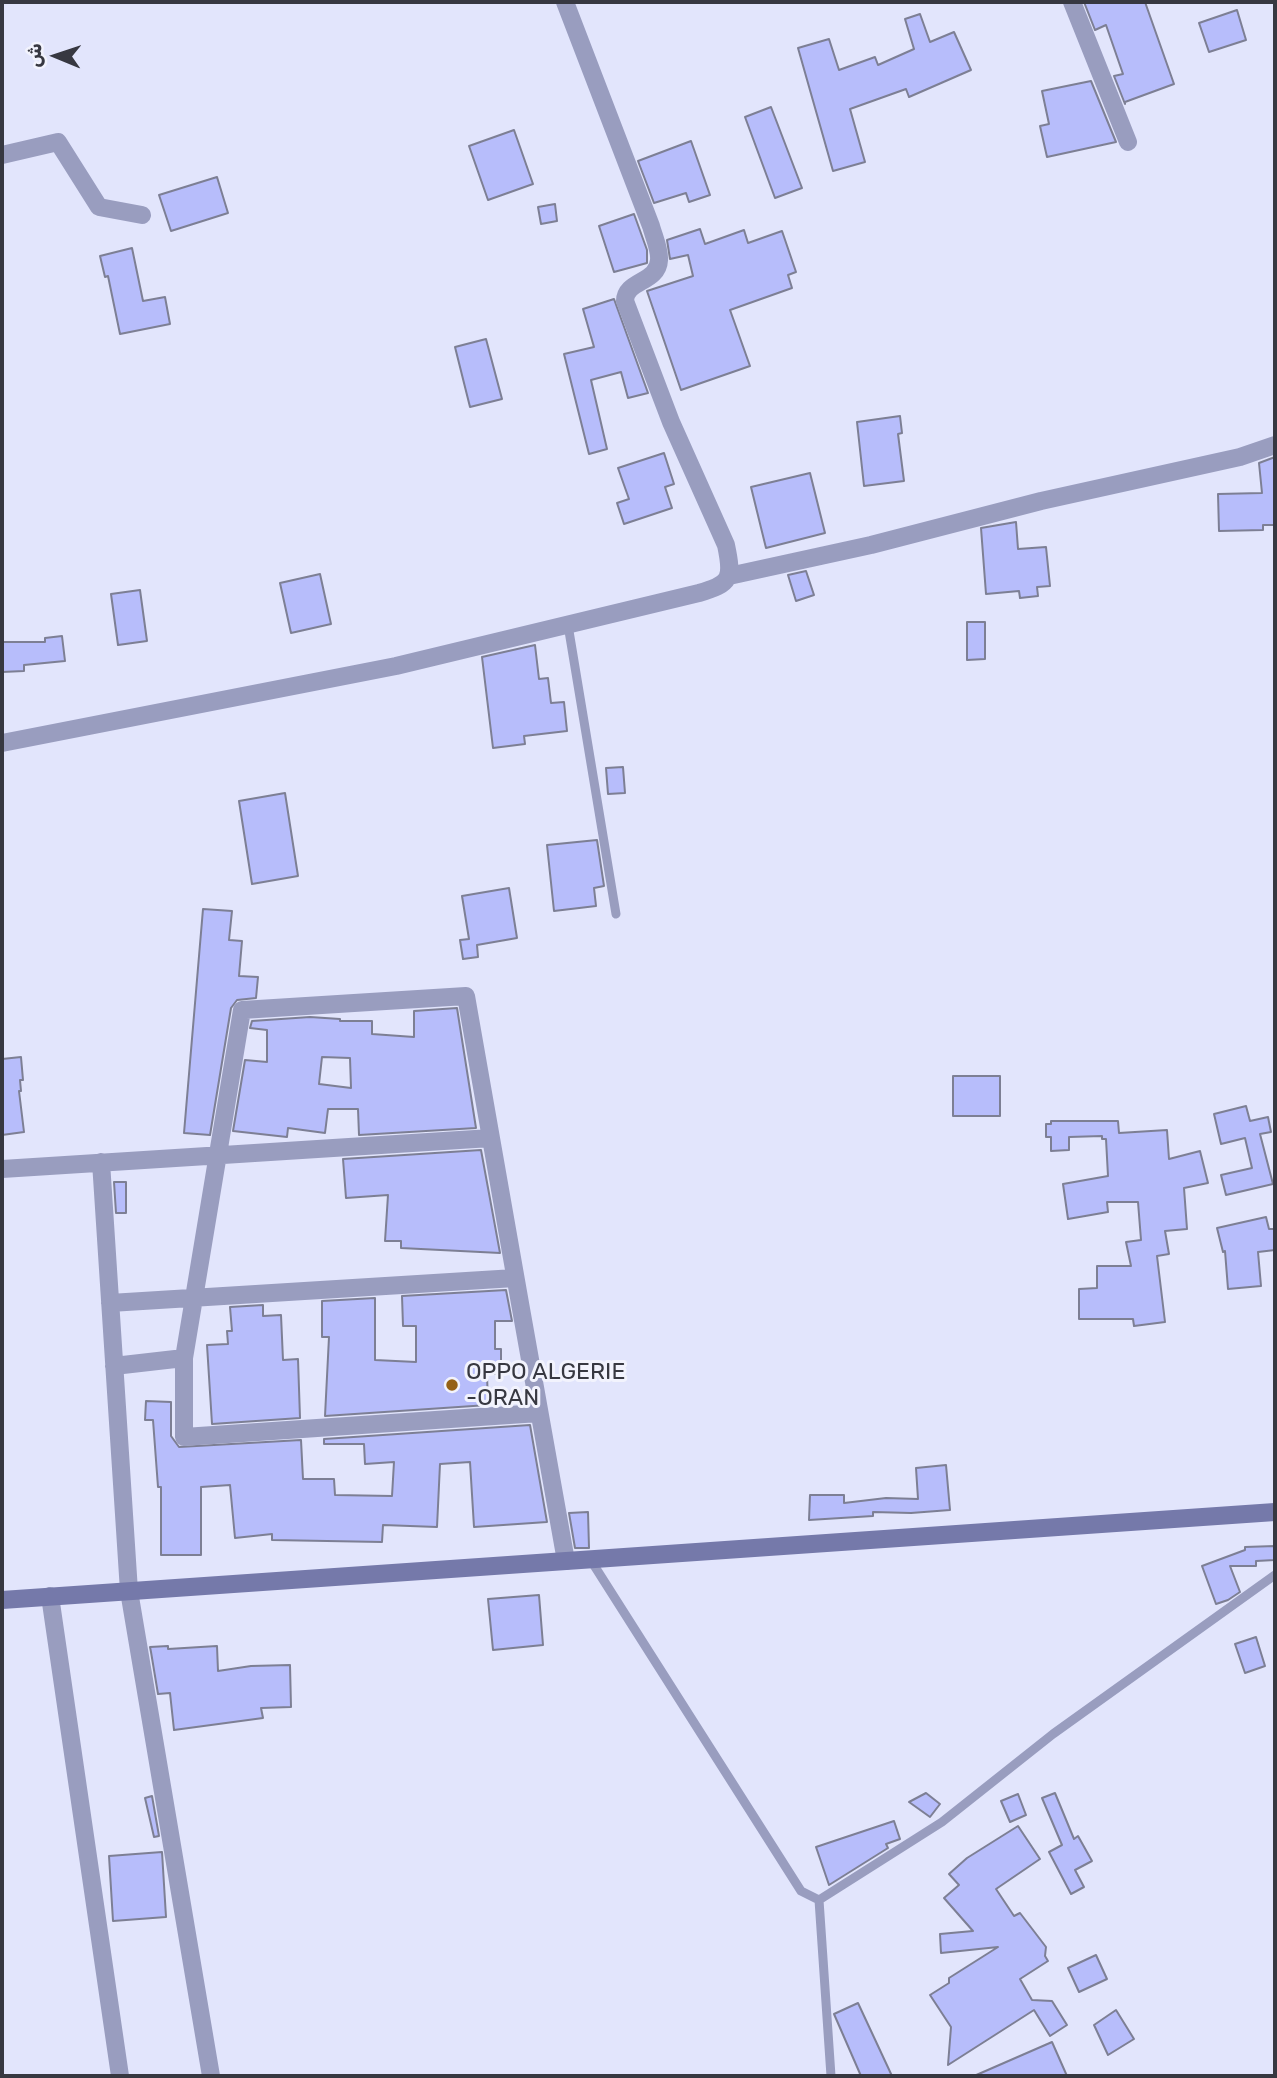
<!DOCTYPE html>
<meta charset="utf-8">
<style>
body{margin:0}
#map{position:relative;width:1277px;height:2078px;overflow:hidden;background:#e2e5fc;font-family:Rubik,"Noto Sans Arabic",sans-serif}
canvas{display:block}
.frame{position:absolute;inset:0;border:4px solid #373841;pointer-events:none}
.north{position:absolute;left:21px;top:21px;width:70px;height:70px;-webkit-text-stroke:5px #f2f3fd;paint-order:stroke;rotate:272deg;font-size:19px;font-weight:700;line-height:28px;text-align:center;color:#373841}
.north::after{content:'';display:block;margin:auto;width:24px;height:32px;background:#373841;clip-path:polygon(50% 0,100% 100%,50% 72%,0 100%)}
</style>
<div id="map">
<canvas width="1277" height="2078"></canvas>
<div class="frame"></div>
<div class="north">ش</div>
</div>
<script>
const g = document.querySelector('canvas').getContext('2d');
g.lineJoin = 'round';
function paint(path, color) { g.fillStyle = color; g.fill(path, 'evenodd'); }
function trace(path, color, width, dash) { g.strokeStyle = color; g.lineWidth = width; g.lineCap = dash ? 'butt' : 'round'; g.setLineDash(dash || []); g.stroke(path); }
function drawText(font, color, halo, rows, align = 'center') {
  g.font = font + ' Rubik,sans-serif'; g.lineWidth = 6; g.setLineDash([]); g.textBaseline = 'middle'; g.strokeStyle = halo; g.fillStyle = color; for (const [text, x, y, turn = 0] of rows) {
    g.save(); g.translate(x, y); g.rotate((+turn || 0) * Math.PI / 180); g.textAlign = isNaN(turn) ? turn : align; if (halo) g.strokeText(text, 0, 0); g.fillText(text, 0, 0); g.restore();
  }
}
const building = new Path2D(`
 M1084,2H1145L1174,84L1125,102V104L1114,76L1123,74L1106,25L1095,30Z
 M1237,10L1246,40L1209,52L1199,23Z
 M920,14L930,42L954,32L971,70L909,97L906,89L850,109L865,162L833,171L798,48L829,39L839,70L875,57L878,65L914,49L905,19Z
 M1091,81L1116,142L1047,157L1040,126L1049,124L1042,91Z
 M771,107L802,188L775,198L745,117Z
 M514,130L533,184L488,200L469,146Z
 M691,141L710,195L689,202L686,193L654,203L638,161Z
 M217,177L228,213L171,231L159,195Z
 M555,204L557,221L541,224L538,207Z
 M634,214L647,250V263L614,272L599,226Z
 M700,229L705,244L744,230L748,243L782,231L796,272L788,275L792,288L730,310L750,366L681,390L647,291L693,276L688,255L670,259L667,240Z
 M132,248L143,301L165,297L170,324L120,334L108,276L105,277L100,256Z
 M614,299L648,393L628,398L621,372L591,380L607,449L589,454L564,354L594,347L583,309Z
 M486,339L502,399L470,407L455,347Z
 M900,416L902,433L898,434L904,481L864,486L857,422Z
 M664,453L674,484L665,487L672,508L624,524L617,503L629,499L618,468Z
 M1275,457V525H1263V530L1219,531L1218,494L1262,493L1259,463Z
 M810,473L825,533L766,548L751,487Z
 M1016,522L1018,549L1046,547L1050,586L1037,587L1038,596L1020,598L1019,591L986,594L981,528Z
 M806,571L814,595L796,601L788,575Z
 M320,574L331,624L291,633L280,583Z
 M140,590L147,641L118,645L111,594Z
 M967,622H985V659L967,660Z
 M62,636L65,661L24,665V671L2,672V642H45V638Z
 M535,645L539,679L548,678L551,703L564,702L567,731L524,736L525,744L493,748L482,657Z
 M623,767L625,793L608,794L606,768Z
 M285,793L298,876L252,884L239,801Z
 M597,840L604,886L594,888L596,906L554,911L547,845Z
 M509,888L517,938L477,945L478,957L463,959L460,940L469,939L462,896Z
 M203,909L232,911L229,940L242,941L239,976L258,977L256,998L237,1000L231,1008L210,1135L184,1133Z
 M457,1008L476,1128L359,1135L358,1109H328L325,1133L288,1128L287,1137L233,1131L245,1060L267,1062V1030L250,1028L252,1021L310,1017L340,1019V1021H372V1034L414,1037V1011ZM322,1057L350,1058L351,1088L319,1084Z
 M21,1057L23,1080H20L21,1091H19L24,1132L2,1135V1059Z
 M953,1076H1000V1116H953Z
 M1246,1106L1250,1121L1268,1117L1271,1132L1260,1134L1273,1184L1226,1195L1221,1175L1252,1168L1245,1138L1221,1144L1214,1114Z
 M1051,1121H1118L1119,1133L1167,1130L1169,1159L1200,1151L1208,1183L1184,1188L1187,1229L1165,1231L1169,1254L1157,1256L1165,1322L1134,1326L1133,1319H1079V1289L1097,1288V1266H1131L1126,1242L1141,1240L1138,1202H1107L1108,1212L1068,1219L1063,1184L1108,1176L1106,1139H1102V1136L1069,1137V1150L1051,1151V1137H1046V1124H1051Z
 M481,1150L500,1253L401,1248V1241H385L388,1195L346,1198L343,1159Z
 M114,1182H126V1213H116Z
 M1266,1217L1269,1229H1275V1250L1258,1252L1261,1286L1228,1289L1225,1251L1223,1252L1217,1228Z
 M506,1290L512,1321H495V1349H501V1374H487L488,1405L325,1416L329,1337H322V1301L375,1298V1360L416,1362V1326H403L402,1296Z
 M263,1305V1316L281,1315L283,1360L298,1359L300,1418L212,1424L207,1345L228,1344L227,1331H232L230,1307Z
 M146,1401L171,1402V1436L179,1447L301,1440L303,1479H334L335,1495L392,1496L394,1462L365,1464L364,1444H324V1439L530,1425L547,1522L474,1527L470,1462L440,1464L437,1527L383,1525L382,1542L272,1540V1534L235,1538L230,1485L201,1487V1555H161V1487H158L153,1420H145Z
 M946,1465L950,1510L911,1513L873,1512V1516L809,1520L810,1495H844V1503L886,1498L918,1499L916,1468Z
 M588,1512L589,1548H575L569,1513Z
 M1275,1546V1560L1256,1561V1566H1230L1240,1592L1228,1600L1216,1604L1202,1566L1245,1550V1547Z
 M539,1595L543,1645L493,1650L488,1599Z
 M1256,1637L1265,1666L1245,1673L1235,1644Z
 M168,1646V1649L217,1646L218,1671L251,1666L290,1665L291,1707L261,1708L263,1718L174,1730L170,1693L158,1694L151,1652L150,1647Z
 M926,1793L940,1804L930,1817L909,1802Z
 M1055,1793L1074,1839L1078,1836L1092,1861L1075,1870L1084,1887L1071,1894L1049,1852L1062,1845L1042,1798Z
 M1018,1794L1026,1815L1010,1822L1001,1801Z
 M152,1796L159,1836L154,1837L145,1798Z
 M894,1821L900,1839L886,1844L888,1848L829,1885L816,1847Z
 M1018,1826L1040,1859L996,1889L1014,1916L1020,1913L1046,1947L1045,1956L1048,1961L1020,1979L1032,2000L1052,2001L1067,2025L1050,2036L1034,2010L948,2065L951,2027L930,1995L949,1983V1978L998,1947L941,1953L940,1934L973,1931L944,1898L959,1885L949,1874L967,1858Z
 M162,1852L166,1917L113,1921L109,1856Z
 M1096,1955L1107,1979L1079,1992L1068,1968Z
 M858,2003L892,2076H861L834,2014Z
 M1116,2010L1134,2039L1108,2055L1094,2025Z
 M1052,2042L1067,2076H974Z`);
const service = new Path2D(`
 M568,625L616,914
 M590,1559L801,1891L819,1900L942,1822L1053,1734L1275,1575
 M819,1900L831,2076`);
const minor = new Path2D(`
 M1072,2L1128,142
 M2,155L58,142L99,207L142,215
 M729,576L871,545L1041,501L1240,457L1275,445
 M2,743L396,666L699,593C731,584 733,578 726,545L671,422L625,301C625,280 658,283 659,260C660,250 654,237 651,226L565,2
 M101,1162L129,1591L211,2076
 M2,1169L491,1138
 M110,1303L515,1278
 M114,1366L184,1358
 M539,1413L184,1437V1358L242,1010L466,996C499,1184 532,1373 566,1561
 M50,1596L120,2076`);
const secondary = new Path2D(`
 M2,1600L1275,1512`);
const markers = [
 [452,1385,7,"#956116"]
];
const poiNames = [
 ["OPPO ALGERIE",466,1372],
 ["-ORAN",466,1398]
];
paint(building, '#b7bdfb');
trace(building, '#7d7f94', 2);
trace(service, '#999dbf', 9);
trace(minor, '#999dbf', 18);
trace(secondary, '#7579aa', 18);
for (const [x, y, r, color] of markers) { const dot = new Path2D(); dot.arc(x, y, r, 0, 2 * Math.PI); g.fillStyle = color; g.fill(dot); trace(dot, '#f2f3fd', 2.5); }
drawText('23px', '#373841', '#f2f3fd', poiNames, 'left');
</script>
